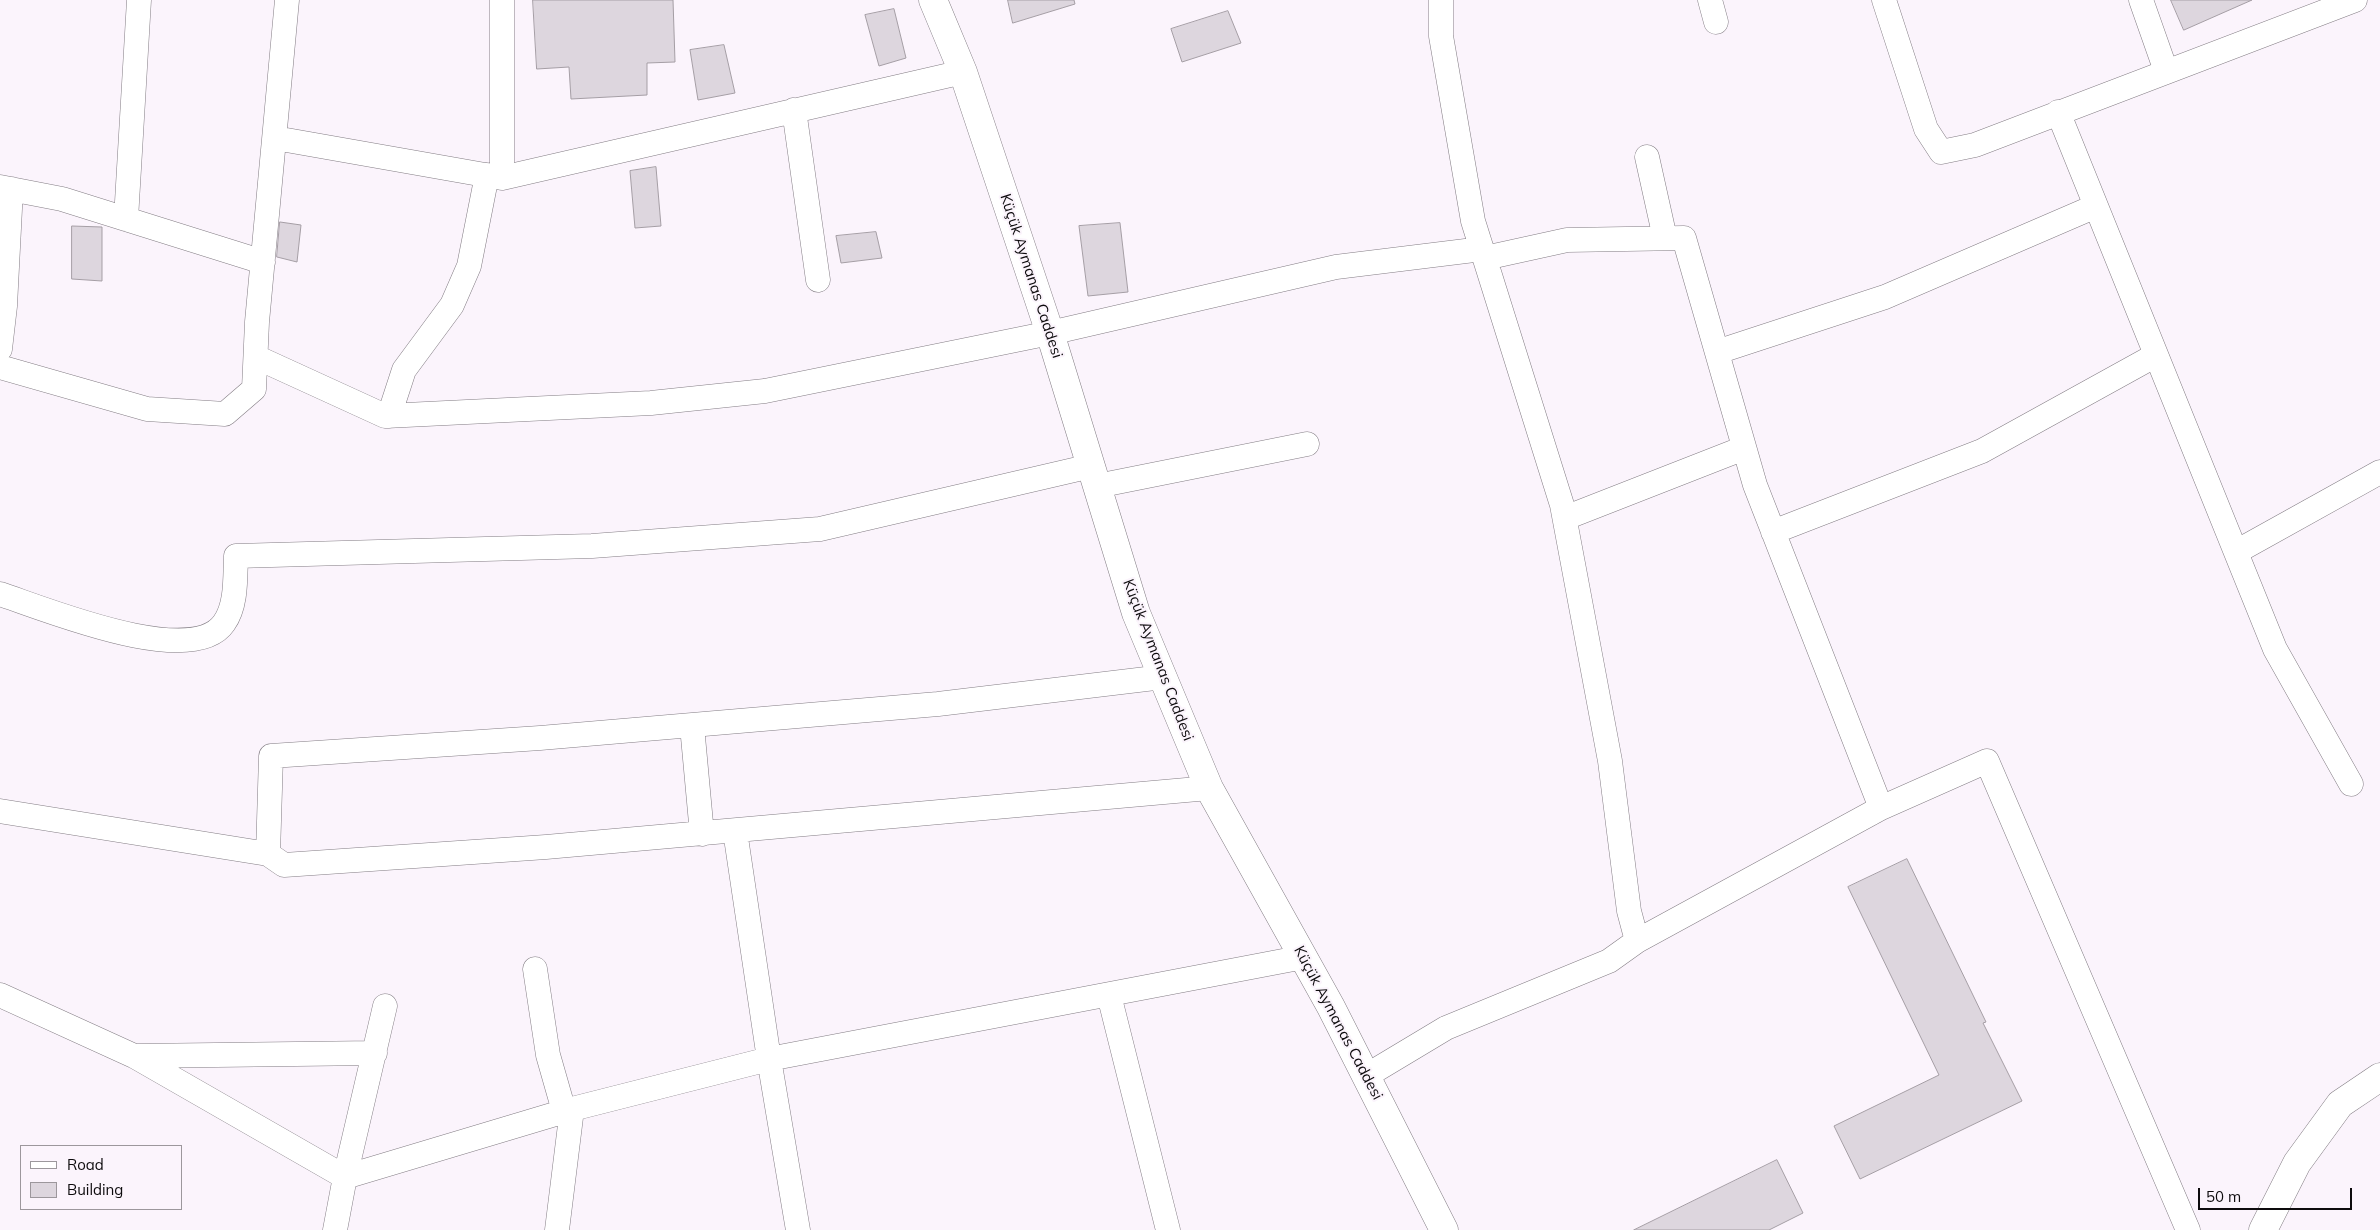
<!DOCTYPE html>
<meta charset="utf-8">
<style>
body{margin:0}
#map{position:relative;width:2380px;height:1230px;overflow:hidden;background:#fbf4fc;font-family:Mulish,sans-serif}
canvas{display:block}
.legend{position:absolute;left:20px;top:1145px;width:162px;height:65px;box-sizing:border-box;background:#fbf4fc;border:1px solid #9c979c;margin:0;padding:6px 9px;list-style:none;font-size:15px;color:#0d0b0d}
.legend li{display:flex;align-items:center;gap:10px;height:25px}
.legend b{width:25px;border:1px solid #9c979c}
.scale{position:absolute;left:2198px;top:1188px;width:154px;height:22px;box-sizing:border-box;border:2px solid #0d0b0d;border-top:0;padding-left:6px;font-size:15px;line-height:18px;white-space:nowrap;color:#0d0b0d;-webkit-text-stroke:4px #fbf4fc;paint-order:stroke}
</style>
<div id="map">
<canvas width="2380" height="1230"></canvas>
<ul class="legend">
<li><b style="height:6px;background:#fff"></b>Road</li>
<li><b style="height:14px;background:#ddd6de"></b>Building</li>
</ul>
<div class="scale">50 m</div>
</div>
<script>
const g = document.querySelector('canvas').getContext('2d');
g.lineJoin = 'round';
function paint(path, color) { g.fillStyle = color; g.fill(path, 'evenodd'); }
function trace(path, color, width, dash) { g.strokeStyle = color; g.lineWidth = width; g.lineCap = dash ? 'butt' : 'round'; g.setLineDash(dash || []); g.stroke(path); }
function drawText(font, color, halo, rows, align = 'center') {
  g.font = font + ' Mulish,sans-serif'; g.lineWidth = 4; g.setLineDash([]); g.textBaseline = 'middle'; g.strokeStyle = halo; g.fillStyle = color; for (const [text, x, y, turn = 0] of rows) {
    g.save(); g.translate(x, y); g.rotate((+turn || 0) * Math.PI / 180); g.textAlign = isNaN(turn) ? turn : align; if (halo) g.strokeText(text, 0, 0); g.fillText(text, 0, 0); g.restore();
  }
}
const building = new Path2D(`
 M533,0H673L675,62L647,63V95L571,99L569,67L537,69Z
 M1008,0H1074L1075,4L1013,23Z
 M2171,0H2252L2184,30Z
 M894,9L906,58L879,66L865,15Z
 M1228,11L1241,43L1182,62L1171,29Z
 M724,45L735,93L698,100L690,50Z
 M656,167L661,226L635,228L630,171Z
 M280,222L301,225L297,262L277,257Z
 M1120,223L1128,292L1088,296L1079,226Z
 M72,226L102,227V281L72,279Z
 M876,232L882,258L841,263L836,236Z
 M1907,859L1986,1022L1983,1023L2022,1101L1860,1179L1834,1126L1939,1075L1848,887Z
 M1777,1160L1803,1213L1769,1230H1634Z`);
const minor = new Path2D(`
 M502,0V178
 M1441,0V36L1473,221L1562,505L1610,761L1629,911L1637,941
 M1710,0L1716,22
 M1884,0L1926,129L1941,152L1975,145L2355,0
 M2141,0L2166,71
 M794,110L818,280
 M2058,112L2275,649L2351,784
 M275,138L502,178L963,72
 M1647,157L1665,238
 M0,187L62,199L263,262
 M126,219L139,0
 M1485,258L1567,240L1684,238L1755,485L1881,808
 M0,349L5,306L11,189
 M1717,352L1885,297L2096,206
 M256,357L385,416L651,403L765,391L1050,333L1336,267L1482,249
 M0,367L147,409L225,414L254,389L257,322L287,0
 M389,416L404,370L452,305L469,266L487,175
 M1097,486L1307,444
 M1565,518L1744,448
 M1773,532L1982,451L2156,355
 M2236,552L2380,472
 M0,594C43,608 192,670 224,623C237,605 235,577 236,556L592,546L820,529L1091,466
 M692,726L702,834
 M0,811L268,854L284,865L546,847L1209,788
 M735,831L769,1059L798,1230
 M268,854L271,756L540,738L938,704L1163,677
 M535,969L548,1055L564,1111
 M0,995L134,1056L345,1177L572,1109L769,1059L1304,957
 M1109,995L1168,1230
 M136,1056L375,1053
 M1366,1076L1446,1028L1609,961L1637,941L1881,808L1987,761L2188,1230
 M335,1230L345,1177L385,1006
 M557,1230L572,1109`);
const tertiary = new Path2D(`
 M933,0L963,72L1050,333L1136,613L1209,788L1331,1007L1444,1230
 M2263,1230L2297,1163L2340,1104L2380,1077`);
const streetNames = [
 ["Küçük Aymanas Caddesi",1031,276,72],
 ["Küçük Aymanas Caddesi",1158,660,69],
 ["Küçük Aymanas Caddesi",1338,1023,62]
];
paint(building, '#ddd6de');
trace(building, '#a59ea5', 1);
trace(minor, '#837d84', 25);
trace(tertiary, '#837d84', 29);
trace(minor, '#fff', 24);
trace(tertiary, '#fff', 28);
drawText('15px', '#0d0b0d', '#fbf4fc', streetNames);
</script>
